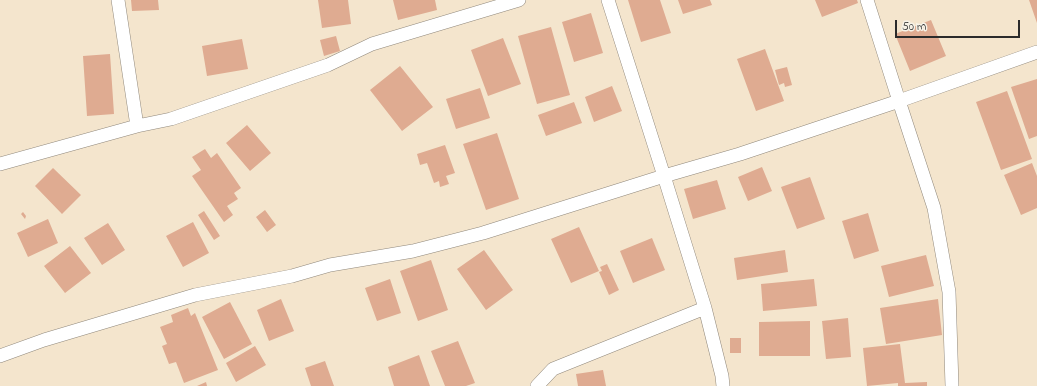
<!DOCTYPE html>
<style>
body{margin:0}
#map{position:relative;width:1037px;height:386px;overflow:hidden;background:#f4e5cd;font-family:"Indie Flower",sans-serif}
canvas{display:block}
.scale{position:absolute;left:895px;top:20px;width:125px;height:18px;box-sizing:border-box;border:2px solid #2b2b2b;border-top:0;padding-left:5px;font-size:12px;line-height:14px;white-space:nowrap;color:#2b2b2b;-webkit-text-stroke:3px #f7f3e8;paint-order:stroke}
</style>
<div id="map">
<canvas width="1037" height="386"></canvas>
<div class="scale">50 m</div>
</div>
<script>
const g = document.querySelector('canvas').getContext('2d');
g.lineJoin = 'round';
function paint(path, color) { g.fillStyle = color; g.fill(path, 'evenodd'); }
function trace(path, color, width, dash) { g.strokeStyle = color; g.lineWidth = width; g.lineCap = dash ? 'butt' : 'round'; g.setLineDash(dash || []); g.stroke(path); }
const building = new Path2D(`
 M131,0H158L159,10L132,11Z
 M318,0H348L351,24L322,28Z
 M393,0H435L437,10L398,20Z
 M628,0H660L671,33L641,42Z
 M678,0H710L712,5L683,14Z
 M815,0H857L858,3L822,17Z
 M1029,0H1037V23Z
 M591,13L603,53L574,62L562,22Z
 M931,20L946,56L910,71L895,34Z
 M551,27L570,95L537,104L518,36Z
 M336,36L340,51L324,56L320,40Z
 M503,38L521,84L488,96L471,50Z
 M242,39L248,69L207,76L202,46Z
 M765,49L784,101L756,111L737,59Z
 M110,54L114,114L87,116L83,56Z
 M400,66L433,107L402,131L370,90Z
 M787,67L792,85L785,87L784,83L779,85L775,70Z
 M1037,79V136L1029,139L1011,87Z
 M612,86L622,111L594,122L585,97Z
 M480,88L490,118L456,129L446,99Z
 M1007,91L1032,159L1001,170L976,102Z
 M574,102L582,123L546,136L538,115Z
 M247,125L271,153L250,171L226,143Z
 M497,133L519,199L486,210L463,144Z
 M445,145L455,173L446,176L449,184L440,187L439,181L434,183L427,163L420,165L417,154Z
 M205,149L211,158L217,153L241,188L234,193L238,199L227,206L233,215L224,222L192,176L201,170L192,157Z
 M1032,163L1037,176V208L1021,215L1004,175Z
 M762,167L772,191L748,201L738,177Z
 M53,168L81,195L62,214L35,186Z
 M810,177L825,219L797,229L781,187Z
 M717,180L726,209L693,219L684,189Z
 M265,210L276,225L267,232L256,217Z
 M204,211L220,236L214,240L198,215Z
 M23,212L26,216L25,219L21,214Z
 M868,213L879,251L854,259L842,221Z
 M48,219L58,243L28,257L17,233Z
 M193,222L209,253L183,267L166,236Z
 M108,223L125,250L102,265L84,238Z
 M579,227L599,271L571,283L551,239Z
 M652,238L665,270L633,283L620,251Z
 M70,246L91,273L65,293L44,266Z
 M484,250L513,290L486,310L457,269Z
 M785,250L788,272L737,280L734,258Z
 M926,255L934,286L889,297L881,266Z
 M431,260L448,310L418,321L400,271Z
 M607,264L619,290L609,295L599,272L602,271L600,267Z
 M390,279L401,313L377,321L365,288Z
 M814,279L817,306L763,311L761,284Z
 M281,299L294,331L269,341L257,310Z
 M938,299L942,335L886,344L880,308Z
 M230,302L252,344L224,359L202,317Z
 M188,308L191,316L195,313L218,370L184,383L176,362L169,364L162,346L167,344L160,327L173,322L171,315Z
 M848,318L851,357L826,359L822,321Z
 M810,321V356H759V322Z
 M730,338H741V353H730Z
 M458,341L475,383L466,386H445L431,351Z
 M900,344L905,383L927,382V386H898V383L867,386L863,348Z
 M255,346L266,365L236,382L226,363Z
 M419,355L430,386H394L388,367Z
 M325,361L334,386H311L305,368Z
 M603,370L606,386H578L576,374Z
 M206,382L207,386H197Z`);
const street = new Path2D(`
 M137,126L171,119L328,65L372,44L519,0
 M0,164L137,126L118,0
 M0,356L44,340L195,295L292,276L330,265L413,251L483,233L664,176L608,0
 M537,386L553,369L705,308
 M723,386L722,376L705,308L664,176L740,154L899,101L867,0
 M952,386L949,292L934,208L899,101L1037,52`);
paint(building, '#dfab91');
trace(street, '#90887c', 14);
trace(street, '#fff', 13);
</script>
